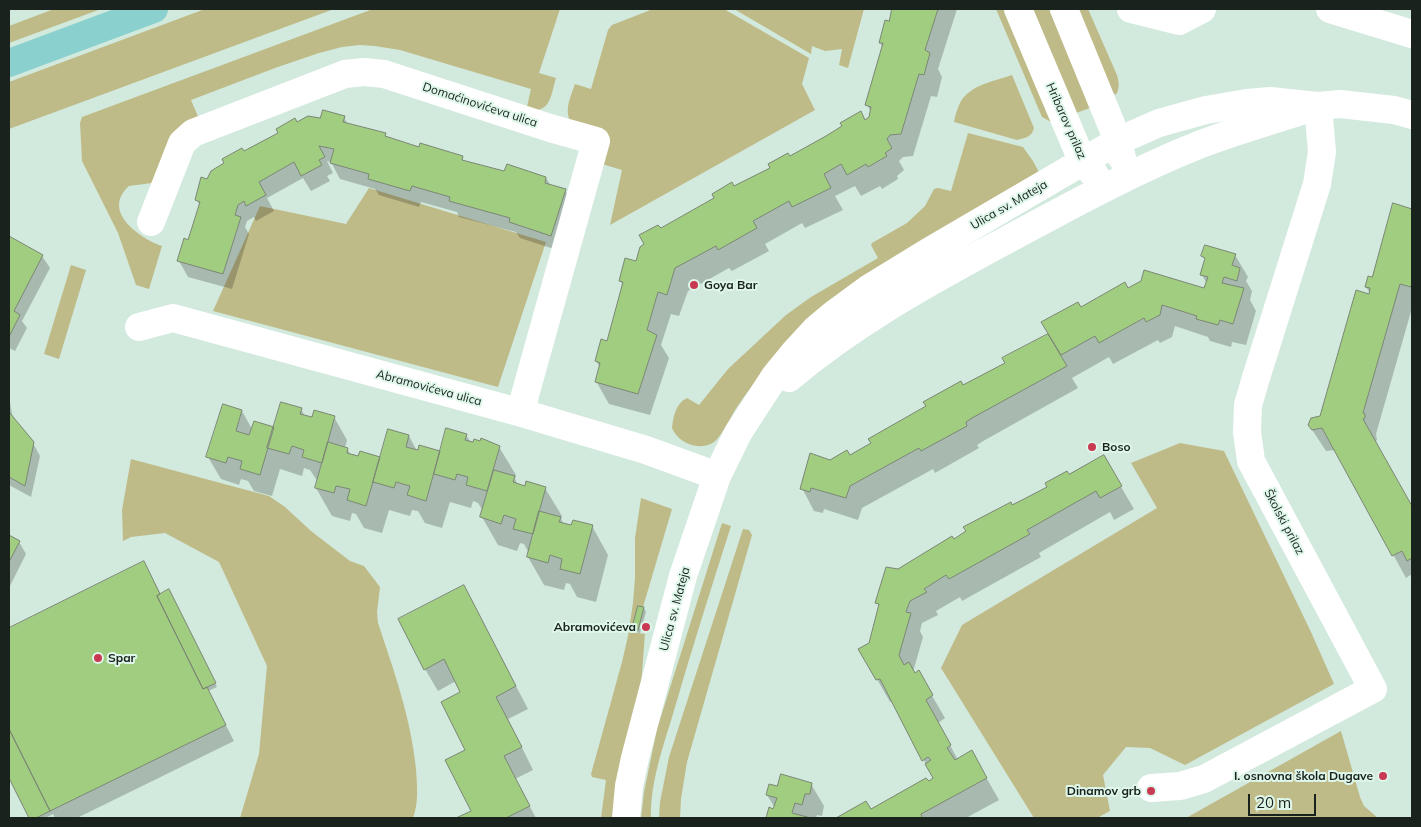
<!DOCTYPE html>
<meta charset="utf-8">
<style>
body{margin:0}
#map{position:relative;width:1421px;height:827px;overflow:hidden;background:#d2e9dd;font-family:Mulish,sans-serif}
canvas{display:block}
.frame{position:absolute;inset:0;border:10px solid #19221d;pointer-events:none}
.scale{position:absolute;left:1248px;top:794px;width:68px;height:22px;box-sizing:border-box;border:2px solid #19221d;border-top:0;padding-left:6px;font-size:15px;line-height:18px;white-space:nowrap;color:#19221d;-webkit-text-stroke:4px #dff7ea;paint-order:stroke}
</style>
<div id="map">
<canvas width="1421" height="827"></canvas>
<div class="frame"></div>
<div class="scale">20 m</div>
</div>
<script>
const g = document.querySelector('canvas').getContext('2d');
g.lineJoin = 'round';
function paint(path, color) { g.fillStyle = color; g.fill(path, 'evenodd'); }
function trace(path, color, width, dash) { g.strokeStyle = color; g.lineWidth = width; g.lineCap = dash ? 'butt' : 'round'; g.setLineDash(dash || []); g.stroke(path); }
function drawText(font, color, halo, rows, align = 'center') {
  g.font = font + ' Mulish,sans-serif'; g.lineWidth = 4; g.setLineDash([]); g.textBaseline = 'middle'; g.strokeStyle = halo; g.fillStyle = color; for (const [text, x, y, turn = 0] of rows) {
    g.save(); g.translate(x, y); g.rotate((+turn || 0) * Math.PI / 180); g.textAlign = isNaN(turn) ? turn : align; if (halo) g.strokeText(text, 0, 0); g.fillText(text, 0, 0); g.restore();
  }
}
const green = new Path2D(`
 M54,9H101L9,43V26Z
 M205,9H334L9,129V82Z
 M373,9H560L539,73L556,78C550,99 551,112 526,111L531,89L400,50L375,46L360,45L342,47L319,53L275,68L191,100L200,121L152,183L129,186C101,211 139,238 162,246L149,289L136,285L118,233L82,161L80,123L82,117Z
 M653,9H724L809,58L802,84L815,110L610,225L622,170L602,164L570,121C564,109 571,96 575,84L591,89L608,30L612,25Z
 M734,9H864L848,68L839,65L842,49L825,51L812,46L811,54Z
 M996,9H1006L1053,123L1042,117Z
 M1033,9H1049L1090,108L1076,113Z
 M1077,9H1088L1117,75C1119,83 1120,87 1116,95L1112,92Z
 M1012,75L1034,128C1032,137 1025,138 1017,140L954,122C955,116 957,109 960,103C969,85 995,81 1012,75Z
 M968,133L1023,147L1033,161L1041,176L775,357C762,373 749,389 737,407C731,416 722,436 714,442C699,452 678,443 672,428C673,417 676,403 687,398L699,405L728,369L786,315L811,297L878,258L871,245L872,243L907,223L925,206L934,189L938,188L951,191Z
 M369,188L546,242L498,387L213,311L260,206L346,224Z
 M71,265L86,270L59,359L44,354Z
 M1180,443L1224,451L1311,632L1334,684L1185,765L1150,748L1126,747L1103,775L1110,811L1097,818H1034L941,668L962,625L1157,508L1131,463Z
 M131,459L269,496L285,507L311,531L350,561L364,566L380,587L377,612L378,623C394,671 411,718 416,769C417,786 419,802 413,818H240L259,754L267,666L219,562L165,533L131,537L123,541L122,510Z
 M641,498L672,509L643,607L638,606L632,629V632L645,634L641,685L617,818H601L606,780L592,777L591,774L622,662L628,636L633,603L635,578V538Z
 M722,523L731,526C711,589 691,651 673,714C663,747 650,783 651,818H641L644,792L657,729Z
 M743,529L749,530L752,535L687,762L681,799L680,818H659L660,802L669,757Z
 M1341,731L1360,797L1364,806L1378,818H1186Z`);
const shadow = new Path2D(`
 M894,9H957L938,69L942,77L937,97L931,96L913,156L903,157L899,161L904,170L897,176L898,179L882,189L880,186L861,196L855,186L835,196L843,210L805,228L802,223L765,244L769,251L732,271L729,268L688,291L679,316L671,314L661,345L669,358L650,415L609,404L596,381L600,367L596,361L608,342L623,286L620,280L636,262L660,230L789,158L870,118L871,112L867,105L883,48L880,43Z
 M344,117L348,125L385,134L387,138L420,148L462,157L464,162L505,172L546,178L551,186L565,190L574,207L560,251L520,238L516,232L459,217L457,212L421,202L419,207L379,195L375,189L340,179L331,162L327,161L333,173L327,176L330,181L311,191L303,178L267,198L274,211L256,221L254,217L247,221L245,227L249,234L232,289L188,277L179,261L189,242L200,206L197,200L208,181L244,153L297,123Z
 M1394,205L1412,210V308L1376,434L1377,440L1375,442L1412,508V574L1406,578L1336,450L1326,451L1309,425L1321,417L1369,296L1370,293L1366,287L1372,278Z
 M9,238L42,256L50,268L22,321L27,328L15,351L9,348Z
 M1235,255L1248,277L1246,281L1252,291L1250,300L1256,311L1246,345L1232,342L1231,347L1210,341L1208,337L1175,326L1172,337L1160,343L1158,340L1113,364L1109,357L1072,378L1078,388L985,440L977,445L979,448L935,473L933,469L862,508L858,520L824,509L823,513L814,511L802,488L830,462L849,457L963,387L1006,363L1004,359L1050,334L1081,309L1128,290L1205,289L1207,284L1202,275L1206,261L1203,256Z
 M9,397L13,419L33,443L40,456L31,497L9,485Z
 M301,409L305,416L313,418L334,417L347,440L345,448L347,449L351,455L359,458L361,453L381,458L409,436L418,453L420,447L441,453L466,435L471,443L499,447L516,475L515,479L518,485L526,487L545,488L562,516L561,519L564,524L572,527L592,526L608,555L596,602L577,597L570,584L566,583L564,590L544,585L528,557L529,553L524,544L520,543L517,551L498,545L482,517L483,511L478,503L473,501L471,508L450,502L442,528L425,523L418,511L412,510L410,516L389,510L382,533L364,528L356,514L352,513L350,521L332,516L316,488L318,480L316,479L310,470L304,468L302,476L280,469L272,496L254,491L248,481L241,479L239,485L221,479L208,457L242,411L252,429L275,428Z
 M1103,456L1134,509L1114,520L1110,512L1039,553L1041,557L962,601L960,597L936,611L938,615L922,623L920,631L923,637L913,672L931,694L945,718L938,723L958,760L971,751L999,800L966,818H838L866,803L870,811L934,779L892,701L890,702L860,649L870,643L879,607L877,602L898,571Z
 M9,537L19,542L26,554L9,588Z
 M144,563L161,595L168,591L217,687L208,691L234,741L77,818H55L53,814L45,818H30L9,775V630Z
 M464,587L528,709L508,719L533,770L515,779L536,818H459L473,811L462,692L456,681L438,691L425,669Z
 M644,608L646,612L640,633L635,632L633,628Z
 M811,784L824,806L822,816L817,815L816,818H767L770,809L774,810L775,808L767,795L777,788Z`);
const building = new Path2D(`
 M892,9H938L925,50L930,53L924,75L919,74L901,134L890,135L887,139L892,148L885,153L887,156L868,167L866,164L847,175L841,164L824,174L831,188L792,207L789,201L753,221L757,228L718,250L716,246L675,268L667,295L658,292L647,330L657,335L638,394L595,382L600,363L595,361L601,339L607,341L623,282L619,281L625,258L636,261L640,247L644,244L639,235L658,225L661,228L714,198L712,194L732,182L734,186L770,168L768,164L788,153L790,156L826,136L842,126L840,123L861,111L865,120L869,117L871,107L865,105L883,43H879L885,20L889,21Z
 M323,110L345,116L343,122L386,133L385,136L419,147L420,143L463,156L462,160L504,171L507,164L546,177L545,183L566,189L551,236L509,222L510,218L449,201L450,197L412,186L410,191L368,179L369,174L330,163L334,149L319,146L325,157L319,160L322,165L301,176L294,162L259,182L266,195L246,206L244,201L238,205L235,215L241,217L223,274L177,261L184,238L188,240L200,202L195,200L201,177L207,179L211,171L224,163L222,159L242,148L244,151L278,133L276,129L295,118L297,122L308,116L320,118Z
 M1393,203L1412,209V282L1411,287L1400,284L1363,413L1365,414V418L1363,419L1412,506V558L1407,561L1402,551L1392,556L1322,428L1312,430L1308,425L1311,418L1320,416L1356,290L1369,294L1370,288L1365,287L1368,276L1372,277Z
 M9,236L43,255L14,311L20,315L9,337Z
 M1205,245L1236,254L1232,265L1240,268L1237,281L1224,277L1222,283L1244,288L1233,324L1220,320L1218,325L1196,319L1197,316L1162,305L1160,315L1146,322L1144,318L1099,343L1095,336L1061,355L1041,322L1078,302L1081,307L1125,282L1128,288L1141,281L1144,270L1204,288L1208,277L1200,275L1205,258L1201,256Z
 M1048,334L1067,366L972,418L966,422L967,426L921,451L919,448L850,486L846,498L811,488L810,492L800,489L810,453L830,460L847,450L850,455L871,443L868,439L926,406L923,402L961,381L963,385L1005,363L1002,358Z
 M281,402L302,408L300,414L312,417L314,410L335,416L322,463L302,457L304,450L292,446L289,454L267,448Z
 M223,404L242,410L236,431L249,435L254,421L274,427L260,475L240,469L242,461L228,457L226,463L206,457Z
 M9,412L34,442L25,486L9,477Z
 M446,428L467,434L465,440L473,442L474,439L480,441L481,438L500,446L487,491L466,485L468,477L457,474L455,480L434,474Z
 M388,429L409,435L406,447L418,450L419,445L440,451L426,501L407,495L410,486L396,482L394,488L373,482Z
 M328,442L348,448L347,453L358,456L360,451L380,457L366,506L347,500L350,489L336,486L334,493L315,488Z
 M1104,455L1122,486L1100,498L1096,491L1027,530L1030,534L949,579L946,575L924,589L927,592L910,601L906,612L911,613L899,655L904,665L909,662L915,673L919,670L933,695L926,700L951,745L947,748L955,760L972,750L987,778L921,814L922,818H836L866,801L871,809L926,778L929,781L933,778L925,764L931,760L928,757L922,761L880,679L876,680L858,649L869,643L879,604L875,603L886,567L898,569L952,536L954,539L966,531L963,527L1011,502L1012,505L1024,499L1047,487L1045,483L1067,471L1069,474Z
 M494,470L515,476L513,482L525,486L526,481L546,487L533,534L513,529L516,519L504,515L501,524L480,517Z
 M539,511L561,517L559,522L571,525L573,520L593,525L580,574L560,569L562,559L550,555L548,563L527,557Z
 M9,535L20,541L9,562Z
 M144,561L160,594L157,596L203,689L207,687L226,725L50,811L9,729V628Z
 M464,585L516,686L496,697L522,747L504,756L530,806L506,818H456L471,811L445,760L465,750L441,702L460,692L444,659L424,670L398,619Z
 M169,589L216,683L203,689L157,596Z
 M638,606L644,607L638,630L632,629Z
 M9,729L50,811L36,818H29L9,778Z
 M781,774L812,783L810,794H805L802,805L795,803L792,813L811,818H766L769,807L773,809L777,798L766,795L769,784L777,786Z`);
const minor = new Path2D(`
 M1018,9L1078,151L1087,167L1095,175
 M1064,9L1118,141L1122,158
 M1131,9L1179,21L1202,9
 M1330,9L1412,34
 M151,222L182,143L193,133L345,74L364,72L384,74L550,128L596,141L525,395L522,413
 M139,327L173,318L522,413L646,450L717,476
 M789,378C850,326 920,287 990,249C1059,212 1128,173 1201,144C1235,131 1270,121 1305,110
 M1151,788L1180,786L1204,779L1373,689L1251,461L1247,432L1248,405L1255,381L1317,184L1322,152L1318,106
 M626,818L629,786L635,758L683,576L717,476L738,433L775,376L793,354L816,329L834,314L868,289L930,251L1118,141L1159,123L1206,110L1247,103L1270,101L1318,106L1340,104L1394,110L1412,115`);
const major = new Path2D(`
 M9,63L154,9`);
const markers = [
 [694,285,5,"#c93951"],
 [1092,447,5,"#c93951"],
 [646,627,5,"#c93951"],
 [98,658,5,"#c93951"],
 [1383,776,5,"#c93951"],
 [1151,791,5,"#c93951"]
];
const streetNames = [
 ["Domaćinovićeva ulica",480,105,18],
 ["Hribarov prilaz",1066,121,66],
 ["Ulica sv. Mateja",1009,205,-30],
 ["Abramovićeva ulica",429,388,15],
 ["Školski prilaz",1284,522,62],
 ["Ulica sv. Mateja",675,609,-75]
];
const poiNames = [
 ["Goya Bar",704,285],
 ["Boso",1102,447],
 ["Abramovićeva",636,627,"right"],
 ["Spar",108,658],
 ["I. osnovna škola Dugave",1373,776,"right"],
 ["Dinamov grb",1141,791,"right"]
];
paint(green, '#bfbb88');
paint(shadow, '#0003');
paint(building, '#a1cd80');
trace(building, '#7b8674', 1);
trace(minor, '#fff', 28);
trace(major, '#8ad0ce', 28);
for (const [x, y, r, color] of markers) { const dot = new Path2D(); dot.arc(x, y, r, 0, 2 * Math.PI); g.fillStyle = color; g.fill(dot); trace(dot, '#dff7ea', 2); }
drawText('12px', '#19221d', '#dff7ea', streetNames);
drawText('bold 12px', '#19221d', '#dff7ea', poiNames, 'left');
</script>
